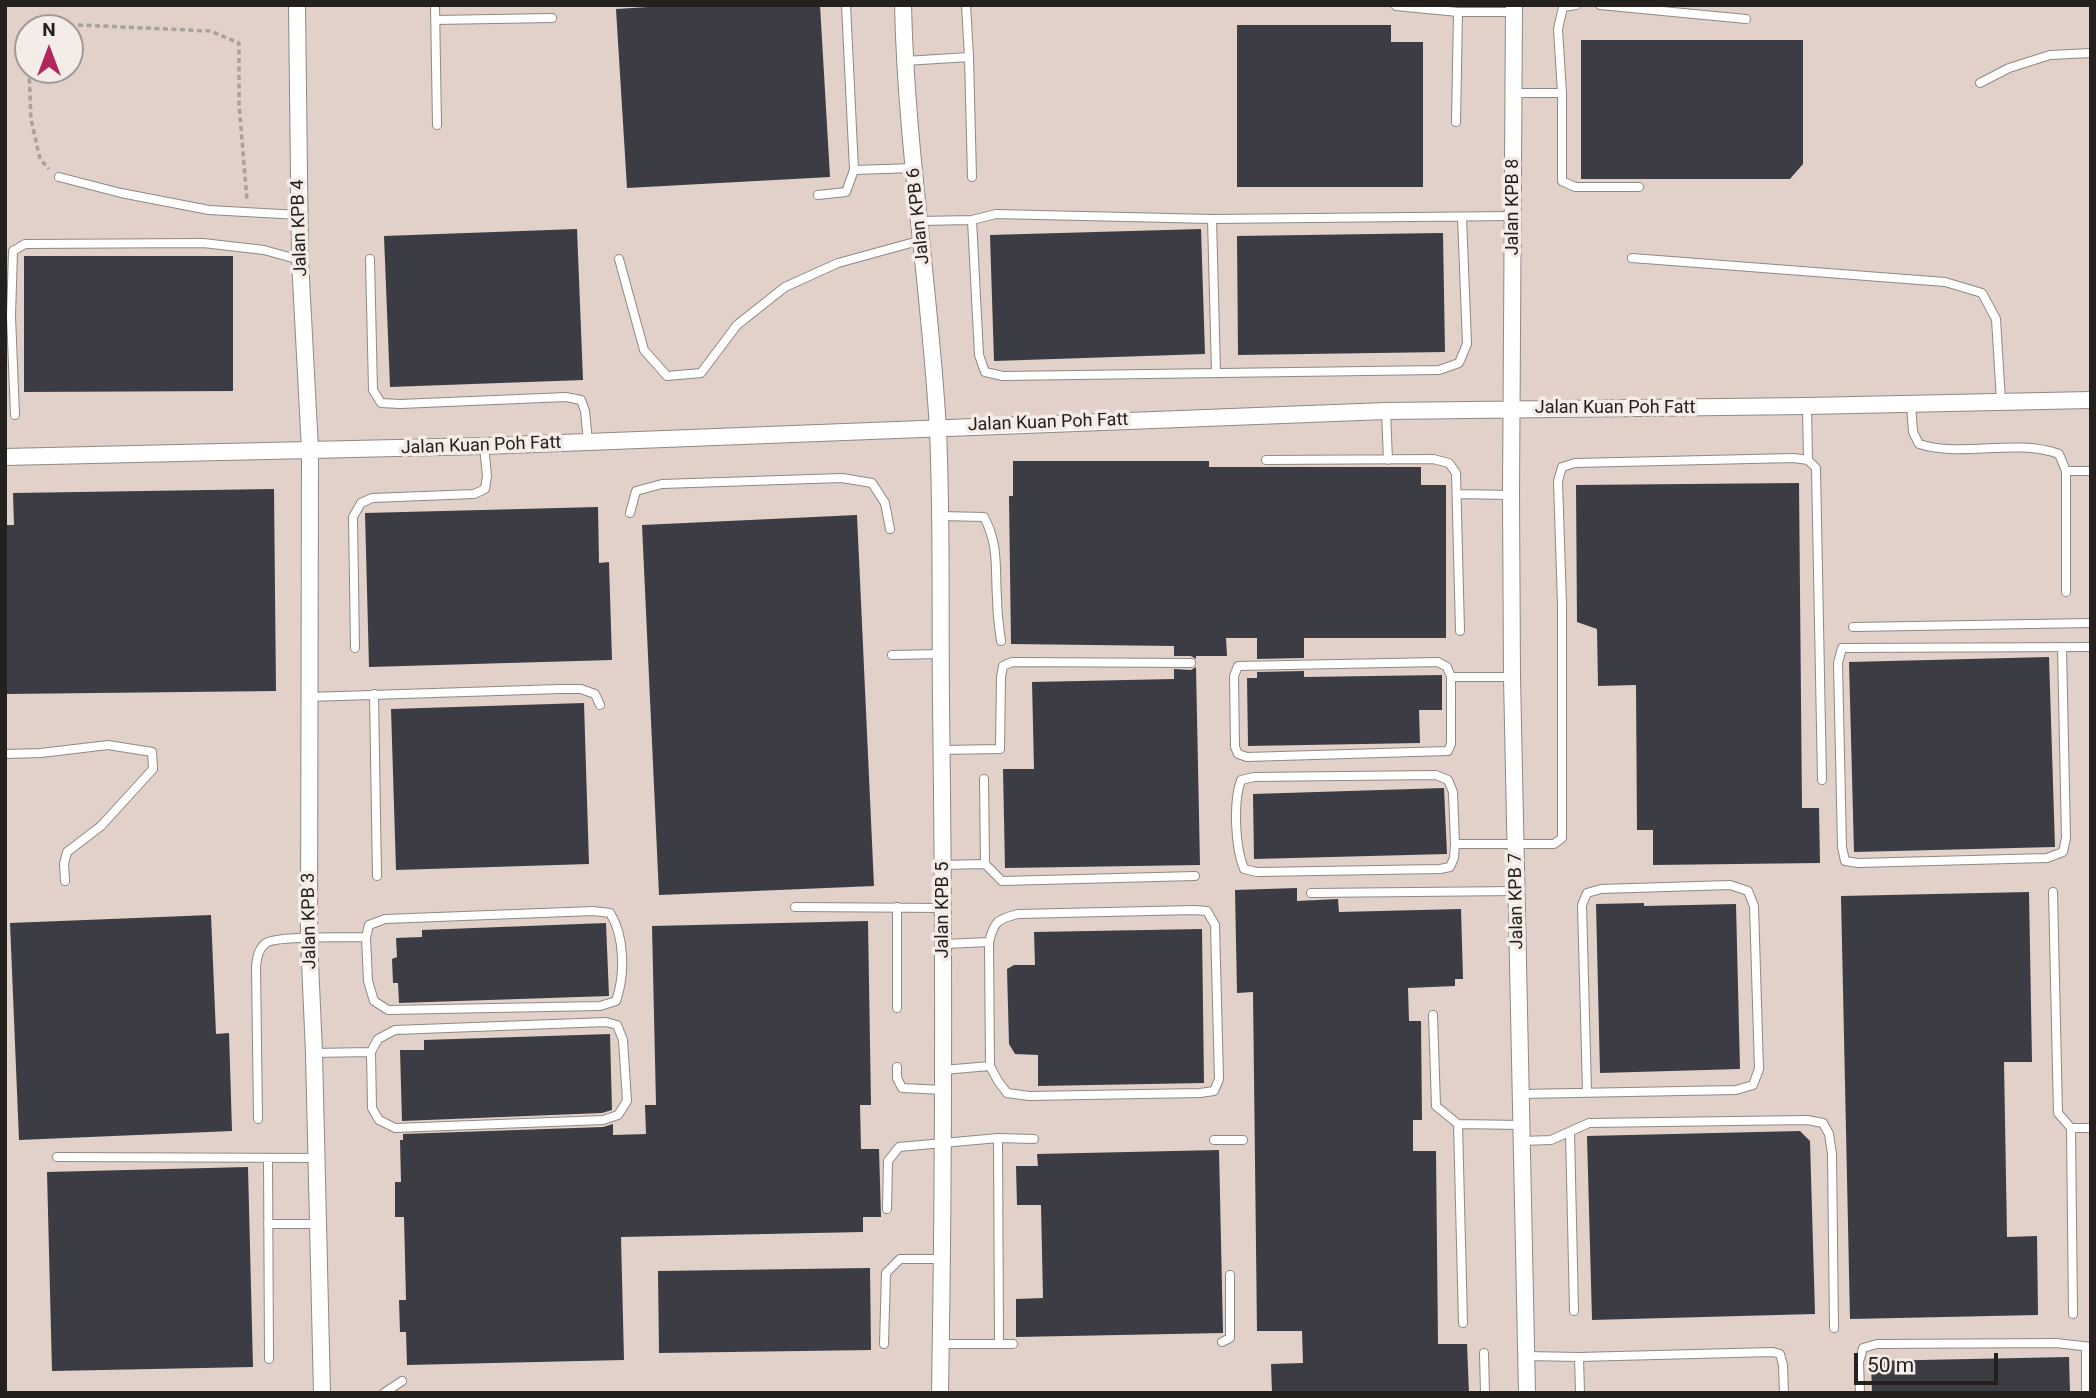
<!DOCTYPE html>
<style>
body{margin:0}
#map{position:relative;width:2096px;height:1398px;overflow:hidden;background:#e7dfd9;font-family:Roboto,sans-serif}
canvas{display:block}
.frame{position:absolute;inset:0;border:7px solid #23201e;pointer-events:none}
.north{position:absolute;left:14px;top:14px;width:70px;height:70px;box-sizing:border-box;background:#f4ece6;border:2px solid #a09a96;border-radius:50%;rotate:0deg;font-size:19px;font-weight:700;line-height:28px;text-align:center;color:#23201e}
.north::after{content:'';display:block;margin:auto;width:24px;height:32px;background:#b3265d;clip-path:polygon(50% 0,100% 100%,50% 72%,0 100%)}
.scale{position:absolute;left:1854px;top:1353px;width:144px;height:32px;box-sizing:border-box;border:4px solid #23201e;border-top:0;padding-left:9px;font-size:21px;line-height:24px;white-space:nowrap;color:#23201e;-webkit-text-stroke:5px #f4ece6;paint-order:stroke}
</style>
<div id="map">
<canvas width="2096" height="1398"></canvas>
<div class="frame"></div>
<div class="north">N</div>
<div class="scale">50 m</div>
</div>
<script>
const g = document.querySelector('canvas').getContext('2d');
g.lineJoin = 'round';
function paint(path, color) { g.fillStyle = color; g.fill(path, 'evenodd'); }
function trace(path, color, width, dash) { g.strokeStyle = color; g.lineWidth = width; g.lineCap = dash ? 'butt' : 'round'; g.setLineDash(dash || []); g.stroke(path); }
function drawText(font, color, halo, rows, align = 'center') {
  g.font = font + ' Roboto,sans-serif'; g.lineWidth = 7; g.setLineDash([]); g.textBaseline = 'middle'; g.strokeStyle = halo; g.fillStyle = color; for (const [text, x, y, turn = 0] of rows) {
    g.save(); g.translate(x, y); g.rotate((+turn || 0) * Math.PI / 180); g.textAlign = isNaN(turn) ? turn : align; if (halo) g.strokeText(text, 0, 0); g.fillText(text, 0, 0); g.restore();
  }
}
const built = new Path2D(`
 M5,5H2091V1393H5ZM28,28H70V70H28Z`);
const building = new Path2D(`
 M681,5H820L830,177L627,188L616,9Z
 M1237,25H1391V42H1423V187H1237Z
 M1581,40H1803V164L1790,179H1581Z
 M577,229L583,380L390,387L384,236Z
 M1201,229L1205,354L994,361L990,235Z
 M1443,233L1445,352L1238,355L1237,236Z
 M24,256H233V391L24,392Z
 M1013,461H1209V467H1421V485H1446V638H1304V658L1257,659V638H1226L1227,656H1196V659L1191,656H1174V646L1011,644L1009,496H1013Z
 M1799,483L1802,808H1819L1820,863L1653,865V830H1637L1636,685L1598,686L1597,629L1577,622L1576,485Z
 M274,489L276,691L5,694V525H14L13,493Z
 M598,507L599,563L609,562L612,660L369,667L365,513Z
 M857,515L874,886L659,895L642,525Z
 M2049,657L2055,847L1854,852L1849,662Z
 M1196,667L1200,865L1005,868L1003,769H1034L1032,682L1174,679V669L1191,670Z
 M1304,671V677L1442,675V710H1419L1420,743L1248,746L1247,678H1257V672Z
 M584,703L589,864L396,870L391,709Z
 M1444,788L1447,854L1254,859L1253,794Z
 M1297,888V901L1338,899L1339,912L1461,909L1463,979H1455V986L1408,988L1409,1021H1421L1422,1120H1413V1151H1436L1438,1344H1467L1469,1393H1272L1271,1364L1303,1363L1302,1331H1257L1253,992L1237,993L1235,890Z
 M2029,892L2032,1062H2004L2007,1237L2037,1236L2038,1315L1850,1319L1841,896Z
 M1644,903V906L1736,904L1740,1069L1600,1073L1596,904Z
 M211,915L216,1034L229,1033L232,1131L19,1140L10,923Z
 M868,921L871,1105H860L861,1149H879L881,1217H863V1232L621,1237L624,1360L407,1365L406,1332H400L399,1300H406L404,1217H395V1182H401L400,1140H403V1134L603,1127L613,1124V1135L646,1134L645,1105H656L652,926Z
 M606,923L609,996L399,1003L398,983H393L392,959L397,957L396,938L422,937V930Z
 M1202,929L1204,1083L1038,1086V1055L1015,1054L1009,1044L1007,969L1014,965H1035L1034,932Z
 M610,1034L612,1110L602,1113L402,1121L400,1050H424V1040Z
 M1800,1131L1810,1141L1815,1314L1592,1320L1587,1136Z
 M1219,1150L1223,1333L1016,1337V1299L1043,1298L1041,1205H1017L1016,1166H1038L1037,1154Z
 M248,1167L253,1367L52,1371L47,1172Z
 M870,1268L871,1350L659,1353L658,1271Z
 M2069,1357L2070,1393H1872L1871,1361Z`);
const path = new Path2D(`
 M70,28L79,25L210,31L239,43V104L247,200
 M29,70L31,119L40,159L49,169`);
const service = new Path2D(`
 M435,5L437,125
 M846,5L854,170
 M966,5L969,57L972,177
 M1600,5L1746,19
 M1396,6L1458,12H1514
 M435,20L552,18
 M905,61L969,57
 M1980,83L2009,68L2050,55L2091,53
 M1513,93H1562L1558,29L1563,7L1576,5
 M1562,93V181L1575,187H1639
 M1456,122L1458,12
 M59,177L121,193L209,210L299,215
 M818,195L846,192L854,170L914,168
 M1212,219L1216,372
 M972,220L979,355L985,372L1003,376L1439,370L1459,363L1467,344L1462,217
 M920,221L972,220L996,214L1212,219L1512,216
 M1632,258L1945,282L1982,293L1996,319L2001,401
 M370,259L373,390L381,403L400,404L566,397L581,400L585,411L588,442
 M619,259L644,350L667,376L701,373L737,325L785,287L838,263L922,240
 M1911,404L1913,432L1919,444C1964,458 2014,438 2059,454L2066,471V592
 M1807,406L1808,460
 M1386,411L1388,460
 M15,415L11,316L13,251L25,244L203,243L264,250L300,260
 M1266,460L1433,459L1449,463L1456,473L1460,631
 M2066,471H2091
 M1457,494L1511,495
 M630,513L636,491L662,484L842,478L872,483L885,503L890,529
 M941,516L984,517C999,545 995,568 997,598C997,612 999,627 1001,641
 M1853,627L2091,623
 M2062,647L2066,838L2063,852L2047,858L1858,863L1845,861L1842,847L1838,663L1842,648L2091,647
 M355,648L353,517L361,503L372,498L474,494L485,489L487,476L484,446
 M892,655L940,654
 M1451,677L1447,667L1438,662L1238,666L1234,676L1235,747L1238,754L1247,757L1448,751L1451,744V677H1512
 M374,694L377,876
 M308,697L560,689H581L595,694L600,705
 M941,750L1000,749L1001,677L1003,666L1012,662L1191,663
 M5,754L41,753L108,745L152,752L153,769L101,826L67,852L64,864L65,881
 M1455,844L1453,792L1448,780L1436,775L1254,777L1241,780C1233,802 1235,847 1244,869L1257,872L1440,869L1450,867L1454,858L1455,844H1554L1562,838V605L1558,481L1562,467L1575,463L1794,458L1808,460L1816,468L1822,780
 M985,864L1002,881L1195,876
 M943,865L985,864L984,779
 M2053,892L2058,1113L2071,1128H2091
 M1311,893L1517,891
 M795,907L943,908
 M944,944L989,942C994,922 997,919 1018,914L1194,910L1207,911L1215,925L1219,1079L1214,1091L1200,1093L1029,1096L1007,1093L998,1081L990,1066L989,942
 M897,1008V907
 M1433,1015L1436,1106L1458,1124L1521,1125
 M606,1022L617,1025L623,1040L627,1101L618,1115L603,1120L395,1128L379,1120L372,1108L371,1052L378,1039L395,1030Z
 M314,1053L371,1052
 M897,1067V1078L902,1088L943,1090
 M943,1070L990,1066
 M1521,1094L1736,1090L1753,1085L1759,1069L1754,906L1748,891L1730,885L1601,889L1587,893L1582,905L1587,1091
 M258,1119L256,967C257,958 258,949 266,943C277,935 348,938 366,937L369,925L385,919L593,911L610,913C625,936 625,976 616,1001L600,1006L388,1010L374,1001L368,981L366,937
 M1458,1124L1463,1323
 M2071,1128L2073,1314
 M1570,1132L1574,1311
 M998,1138L999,1344
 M1214,1140H1243
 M1522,1141L1551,1140L1589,1123L1807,1120L1823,1123L1829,1134L1832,1154L1834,1328
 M57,1157L316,1158
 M268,1158L269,1359
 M887,1209L888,1161L899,1147L998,1138L1034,1139
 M268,1224H317
 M1222,1342L1230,1338V1275
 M884,1344L886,1273L900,1259H940
 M941,1344H1013
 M2086,1347V1393
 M1484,1353L1485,1393
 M1526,1356L1579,1357L1773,1352L1780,1354L1783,1365L1784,1393
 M1579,1357L1580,1393
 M384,1393L402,1381
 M1860,1393L1859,1362L1863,1348L1877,1344L2056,1343L2091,1347`);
const minor = new Path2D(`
 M297,5L300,260L310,450L309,939L314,1053L322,1393
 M903,5C906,147 930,288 938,430C942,520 940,611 941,702C944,932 944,1162 940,1393
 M1514,5L1511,495L1512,677L1527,1393
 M5,457L484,446L1386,411L1807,406L2091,400`);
const streetNames = [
 ["Jalan KPB 8",1513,207,-90],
 ["Jalan KPB 6",919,216,-96],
 ["Jalan KPB 4",300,228,-92],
 ["Jalan Kuan Poh Fatt",1615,408],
 ["Jalan Kuan Poh Fatt",1048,423,-2],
 ["Jalan Kuan Poh Fatt",481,446,-2],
 ["Jalan KPB 7",1517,901,-91],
 ["Jalan KPB 5",943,910,-90],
 ["Jalan KPB 3",310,921,-91]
];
paint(built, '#e1d1c8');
paint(building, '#3c3d44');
trace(service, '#908983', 10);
trace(minor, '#908983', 18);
trace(path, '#a8a29d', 3.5, [5, 3.5]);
trace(service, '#fff', 8);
trace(minor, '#fff', 16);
drawText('18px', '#23201e', '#f4ece6', streetNames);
</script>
